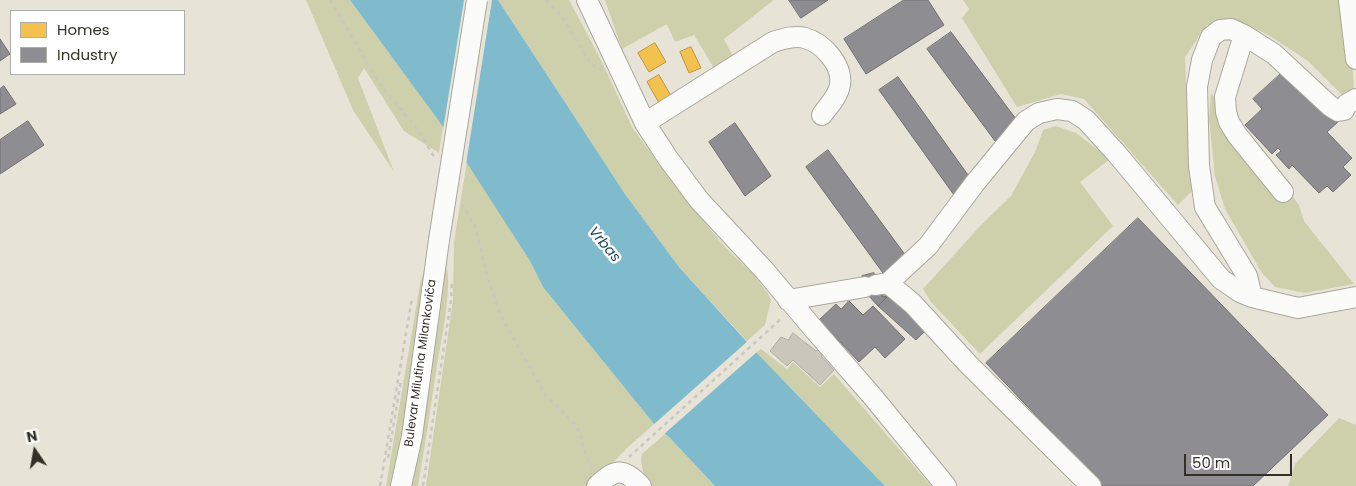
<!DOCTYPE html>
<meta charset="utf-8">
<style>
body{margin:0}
#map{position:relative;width:1356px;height:486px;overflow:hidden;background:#e7e4d7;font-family:Poppins,sans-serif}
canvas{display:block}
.legend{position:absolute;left:10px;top:10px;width:175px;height:65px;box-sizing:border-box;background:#fff;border:1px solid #adada9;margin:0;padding:6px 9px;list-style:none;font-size:15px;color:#333127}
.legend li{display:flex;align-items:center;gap:10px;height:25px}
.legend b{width:25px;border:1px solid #adada9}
.north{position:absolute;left:10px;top:426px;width:50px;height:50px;-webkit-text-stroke:4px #fff;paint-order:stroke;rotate:348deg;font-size:14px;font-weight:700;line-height:20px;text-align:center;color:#333127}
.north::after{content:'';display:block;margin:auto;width:18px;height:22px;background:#333127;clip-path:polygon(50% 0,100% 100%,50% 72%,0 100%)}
.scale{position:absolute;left:1184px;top:454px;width:108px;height:22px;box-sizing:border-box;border:2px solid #333127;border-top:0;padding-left:6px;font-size:15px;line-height:18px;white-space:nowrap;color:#333127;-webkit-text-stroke:4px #fff;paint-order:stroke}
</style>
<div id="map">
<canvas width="1356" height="486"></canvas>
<ul class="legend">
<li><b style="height:14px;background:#f2c14e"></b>Homes</li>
<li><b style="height:14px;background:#8d8d92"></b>Industry</li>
</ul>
<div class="north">N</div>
<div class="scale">50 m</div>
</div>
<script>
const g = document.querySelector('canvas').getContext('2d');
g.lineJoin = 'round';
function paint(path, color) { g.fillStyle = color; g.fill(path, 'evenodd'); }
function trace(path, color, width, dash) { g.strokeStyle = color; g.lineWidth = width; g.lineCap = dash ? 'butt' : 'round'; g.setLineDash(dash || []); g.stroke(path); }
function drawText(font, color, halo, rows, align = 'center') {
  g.font = font + ' Poppins,sans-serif'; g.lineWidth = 5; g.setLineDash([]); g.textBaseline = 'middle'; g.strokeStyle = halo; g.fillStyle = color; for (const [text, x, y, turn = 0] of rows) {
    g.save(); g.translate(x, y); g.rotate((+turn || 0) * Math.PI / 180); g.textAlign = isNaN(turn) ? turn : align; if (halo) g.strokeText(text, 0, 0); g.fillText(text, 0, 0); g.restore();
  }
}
const green = new Path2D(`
 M306,0H350L443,126L439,153L404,131L364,68L358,78L394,172L353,110Z
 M498,0H569L600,58L632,127L673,183L723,245L754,275L767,292L771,300L765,325L747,341L679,267L625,194Z
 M605,0H774L724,39L735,60L717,73L694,35L675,42L667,24L622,49Z
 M963,0H1344L1349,26L1354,86L1351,95H1342L1308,61L1270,36L1245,24L1228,26L1207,25L1185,57L1188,133L1193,190L1178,205L1084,99L1061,94L1017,107L962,18L969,9Z
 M1211,93L1299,205L1304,221L1354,284L1305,293L1275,287L1262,273L1225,209L1215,176L1209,118Z
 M1056,126L1076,133L1110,159L1080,182L1113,226L980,354L931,302L923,289L982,224L1011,196L1035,152L1043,130Z
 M467,161L530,261L543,287L654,424L627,448L590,486H426L453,300L454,242Z
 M426,264H428L395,486H386L420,284Z
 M446,266C453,283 441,344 437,365C431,405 425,446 418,486H410Z
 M761,349L787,369L793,362L820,387L834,374L931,486H885L756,352Z
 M1339,418L1356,425V486H1288L1295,464Z
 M665,434L670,438L715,486H651C645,478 639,465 642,454Z`);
const water = new Path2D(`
 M350,0H498L625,194L679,267L756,352L885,486H715L670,438L654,424L543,287L530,261L447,132Z`);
const pier = new Path2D(`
 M464,0H492L466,164L443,130Z
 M749,340L758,351L663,435L652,426Z`);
const homes = new Path2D(`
 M655,43L666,62L649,72L638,53Z
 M691,47L701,68L689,73L680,52Z
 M659,75L674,101L662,108L647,82Z`);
const industry = new Path2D(`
 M789,0H828L801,18Z
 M904,0H928L944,25L866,74L844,39Z
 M951,32L1019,123L995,141L927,49Z
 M0,39L10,54L0,61Z
 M1285,70L1340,120L1327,132L1352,158L1343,167L1351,175L1333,192L1327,186L1319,193L1292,165L1289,169L1276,155L1281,151L1278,148L1272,154L1245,125L1262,109L1253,99Z
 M898,77L973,182L954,195L879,90Z
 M4,86L16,104L0,114V89Z
 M28,121L44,145L0,174V140Z
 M735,123L771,176L745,196L709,142Z
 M828,150L906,256L883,273L806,167Z
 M1138,218L1328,415L1253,486H1103L986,363Z
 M874,273L878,292L886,298L878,306L867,294L862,276Z
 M882,296H891L926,330L916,340L878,306L886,298Z
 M849,301L863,315L873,306L905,339L885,358L875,347L859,362L819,320L836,304L841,309Z`);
const building = new Path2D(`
 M793,333L816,351L818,349L823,354L821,356L834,370L820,385L793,360L787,366L770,351L781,337L788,340Z`);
const path = new Path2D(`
 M330,0L380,84L417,129L435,158
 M546,0L562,17L591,64L601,70
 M462,204L475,226L487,276L501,316L546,396L575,424L581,436L586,456L593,468
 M629,457L782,318
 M388,458L401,380
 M380,486L412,298
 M423,486L451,300L452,283`);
const minor = new Path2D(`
 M587,0L645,123L667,157L699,200L765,271L812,327L873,397L946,486
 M1349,0L1356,59
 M1244,35L1274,54L1330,106L1338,111L1344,110L1347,104L1356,99
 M645,123L773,42C783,39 794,35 805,38C823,43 843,65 840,85C838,97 828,106 822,115
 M888,283L913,304L968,364L1091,486
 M876,285L888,283L928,246L975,183L1026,121L1039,113L1057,109L1072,111L1086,120L1117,154L1221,279L1240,292L1252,297L1298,308L1356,297
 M1252,297L1247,276L1205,207L1199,166L1197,87L1202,60L1211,37L1220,30L1231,29L1244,35L1225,97L1226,112L1229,122L1237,135L1283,192
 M788,300L865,287
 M401,486L412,436L439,240
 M597,486C615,468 624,468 641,486`);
const minorBridge = new Path2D(`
 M439,240L477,0`);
const streetNames = [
 ["Bulevar Milutina Milankovića",421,363,-82]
];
const waterNames = [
 ["Vrbas",604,245,50]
];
paint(green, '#ced0ac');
paint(water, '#7fbbcc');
paint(pier, '#e7e4d7');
paint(homes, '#f2c14e');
trace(homes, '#b99642', 1);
paint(industry, '#8d8d92');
trace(industry, '#727172', 1);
paint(building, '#cbc6bc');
trace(building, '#b1aca3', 1);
trace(minor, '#aaa89d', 22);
trace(path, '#c8c7c2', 2.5, [4, 4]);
trace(minor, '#fbfbf9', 20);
trace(minorBridge, '#aaa89d', 22, []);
trace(minorBridge, '#fbfbf9', 20);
drawText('12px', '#333127', '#fff', streetNames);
drawText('italic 14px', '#1f4654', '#fff', waterNames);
</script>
